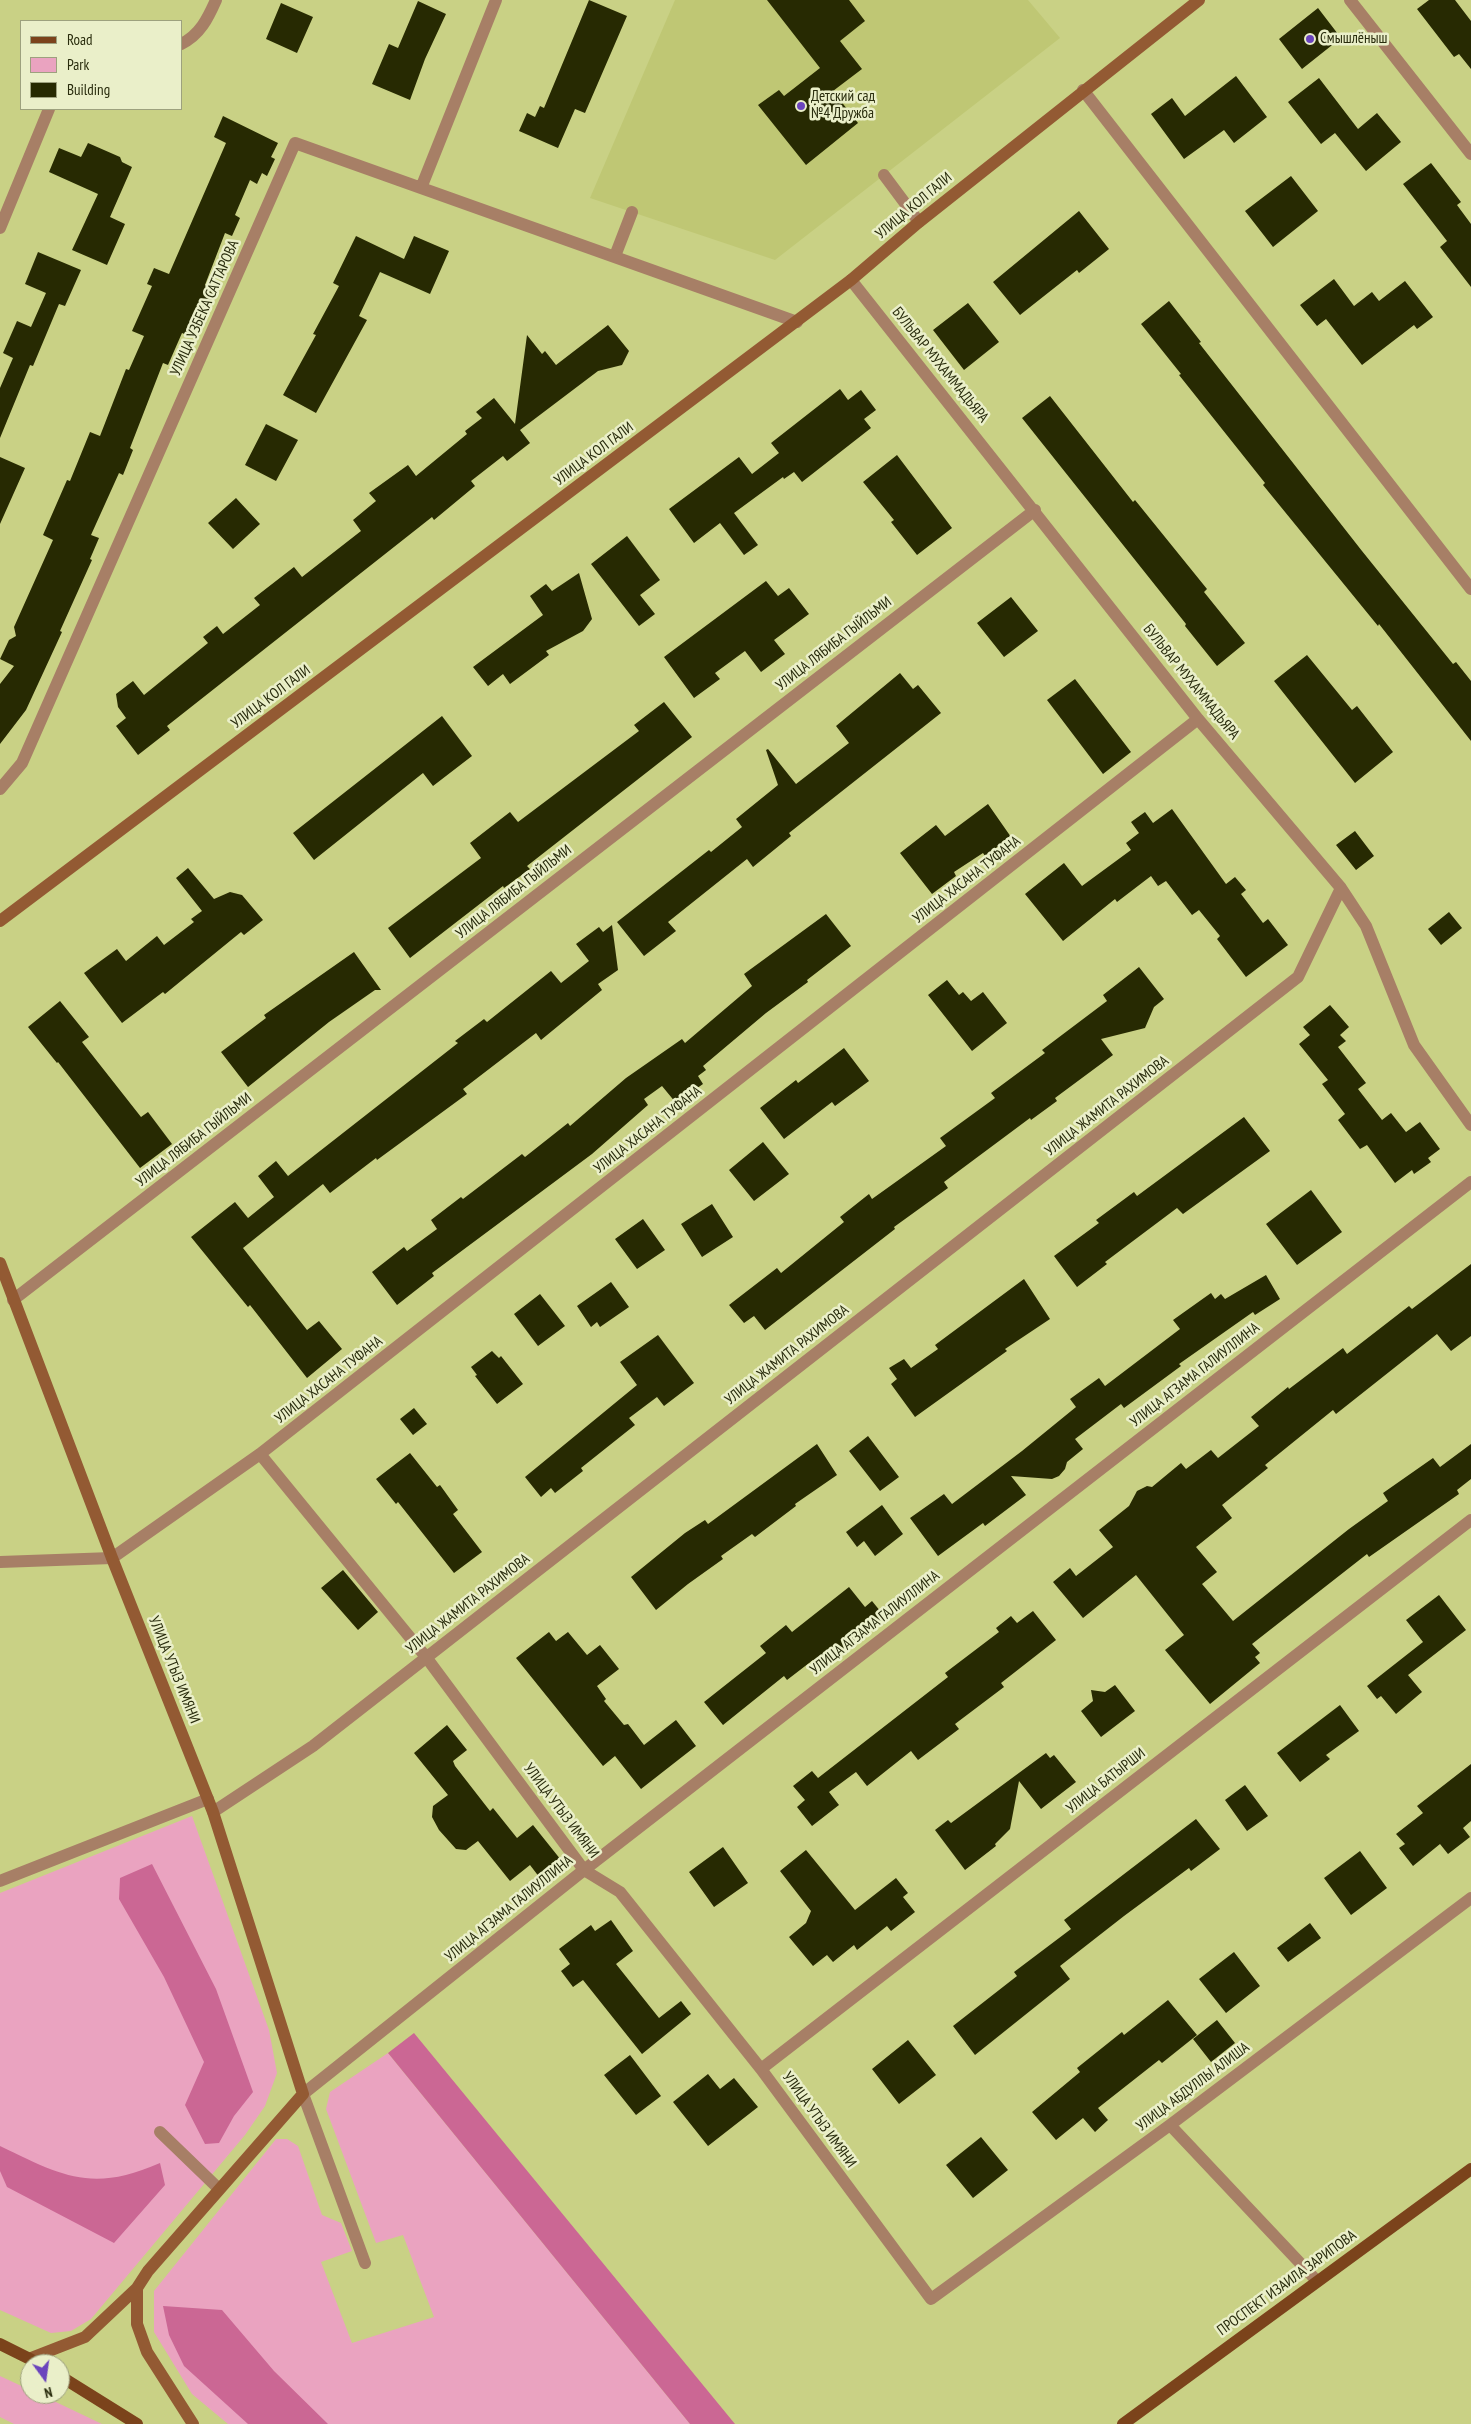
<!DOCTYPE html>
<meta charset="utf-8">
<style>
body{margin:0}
#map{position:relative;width:1471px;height:2424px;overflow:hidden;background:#c9d185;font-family:"PT Sans Narrow",sans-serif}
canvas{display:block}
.legend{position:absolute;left:20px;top:20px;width:162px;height:90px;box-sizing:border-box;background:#eaefc9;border:1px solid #9da17e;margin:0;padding:6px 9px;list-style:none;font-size:15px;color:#292c0d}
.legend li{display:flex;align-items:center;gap:10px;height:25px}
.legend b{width:25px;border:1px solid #9da17e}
.north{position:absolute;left:20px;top:2354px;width:50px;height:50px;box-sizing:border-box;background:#eaefc9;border:1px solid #9da17e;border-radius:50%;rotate:166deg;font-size:14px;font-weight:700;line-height:20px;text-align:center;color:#292c0d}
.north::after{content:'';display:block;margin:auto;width:18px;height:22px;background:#6b44bd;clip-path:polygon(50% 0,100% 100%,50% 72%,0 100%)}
</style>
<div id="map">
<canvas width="1471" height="2424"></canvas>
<ul class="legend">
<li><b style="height:6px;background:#7b431b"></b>Road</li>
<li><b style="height:14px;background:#eaa3c0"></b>Park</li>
<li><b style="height:14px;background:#272a02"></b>Building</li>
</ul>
<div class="north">N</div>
</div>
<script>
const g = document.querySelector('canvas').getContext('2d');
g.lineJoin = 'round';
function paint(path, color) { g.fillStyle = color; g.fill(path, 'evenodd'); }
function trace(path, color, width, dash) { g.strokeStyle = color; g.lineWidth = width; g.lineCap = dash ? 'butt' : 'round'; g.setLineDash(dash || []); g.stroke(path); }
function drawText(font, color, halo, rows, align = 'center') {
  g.font = font + ' "PT Sans Narrow",sans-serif'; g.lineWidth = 5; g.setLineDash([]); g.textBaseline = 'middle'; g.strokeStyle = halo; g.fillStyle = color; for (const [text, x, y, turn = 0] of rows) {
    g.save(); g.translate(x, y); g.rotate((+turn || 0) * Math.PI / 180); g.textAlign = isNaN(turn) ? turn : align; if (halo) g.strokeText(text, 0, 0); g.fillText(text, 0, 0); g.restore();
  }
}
const built = new Path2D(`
 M675,0H1028L1060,38L775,260L590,198Z`);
const green = new Path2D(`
 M192,1816L269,2030L277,2073L265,2106L245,2135L91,2319L71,2331L51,2333L0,2310V1893Z
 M388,2053L690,2424H228L192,2394L154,2332V2291L276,2139H287L298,2146L322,2215L341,2223L352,2251L321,2262L352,2343L434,2317L403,2235L376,2243L326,2109L330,2092Z
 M0,2376L30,2390V2394H39L102,2424H14L0,2417Z`);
const forest = new Path2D(`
 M152,1864L216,1989L253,2092L234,2116L219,2143L205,2144L185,2105L204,2062L164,1977L119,1899L120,1878Z
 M414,2033L735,2424H690L388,2053Z
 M0,2146C62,2176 92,2193 160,2163L165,2185L114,2243L7,2187L0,2171Z
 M163,2306L222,2310L274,2371L328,2424H248L184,2366L169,2335Z`);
const building = new Path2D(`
 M589,0L627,16L585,113L575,109L558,148L519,131L527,113L535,117L540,106L544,108Z
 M767,0H849L865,21L840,41L862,69L833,91L858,123L806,165L758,105L779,90L784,96L820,68Z
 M1429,0H1455L1471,21V69L1459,54L1454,57L1417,9Z
 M418,1L446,14L425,59L410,100L372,84L389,44L398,48Z
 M281,3L313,17L297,53L266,39Z
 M1318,8L1341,38L1302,69L1279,39Z
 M1236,76L1267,117L1234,143L1224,130L1184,159L1151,114L1172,98L1185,116Z
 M1319,78L1358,129L1377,113L1401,142L1366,171L1335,133L1321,144L1288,102Z
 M223,116L278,143L271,157L275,159L267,176L262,173L257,184L250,180L235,215L240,218L232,236L225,233L205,285L217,290L196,339L182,333L168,365L163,363L130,448L133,450L123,475L119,473L91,535L99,538L90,559L92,560L60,631L62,632L26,710L0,744V684L14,666L0,659L9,640L16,636L14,627L53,540L43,535L67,480L70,481L90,432L100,436L126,369L129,370L144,336L132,331L152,286L147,284L154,268L169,274L226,143L214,137Z
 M88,143L120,157L122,162L132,167L110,217L125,224L107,265L72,250L98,194L49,172L59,148L81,157Z
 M1431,163L1461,202L1457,205L1471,224V287L1440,247L1447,241L1403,184Z
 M1291,176L1318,211L1273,247L1245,211Z
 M1079,211L1109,249L1079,273L1077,270L1020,315L993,282Z
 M356,236L404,259L414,236L449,251L430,294L380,272L359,316L367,320L316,413L283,395L316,335L313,334L339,286L333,283Z
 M38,252L81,270L65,306L59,304L33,366L30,365L0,438V388L13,358L3,353L17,321L31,327L46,293L25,284Z
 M1334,279L1354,306L1372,292L1379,301L1405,281L1433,317L1417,329L1414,325L1362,365L1326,319L1317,326L1300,305Z
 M1169,301L1201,342L1199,343L1362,551L1453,664L1456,662L1471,681V741L1379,624L1378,626L1263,485L1265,483L1179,375L1181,374L1141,324Z
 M968,303L999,342L964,370L933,330Z
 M608,325L629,351L622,365L598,371L520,430L530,443L507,461L503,456L471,481L475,486L434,520L432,517L167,726L170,730L138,755L116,726L126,718L118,707L116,694L133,681L144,695L208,643L203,637L217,626L223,634L260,605L254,598L294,567L302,577L361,531L353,520L376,501L369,493L408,465L416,476L467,434L465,431L482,418L476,412L494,398L515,424L527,335L542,354L545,351L556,365Z
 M840,389L848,400L861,390L876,410L864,419L871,428L802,482L794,472L784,479L783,477L734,513L758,545L744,555L720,523L694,543L669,509L739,457L752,474L779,453L771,443Z
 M1050,396L1133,502L1135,500L1207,589L1204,592L1245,643L1217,666L1185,626L1186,624L1022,418Z
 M266,424L298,440L276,481L245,465Z
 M897,455L952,528L917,555L891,522L894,520L863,482Z
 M0,457L25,468L0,524Z
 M236,498L260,524L233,549L208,523Z
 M627,536L660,580L640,595L655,614L639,626L591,564Z
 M579,573L592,619L583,631L546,651L549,655L510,684L503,674L488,686L473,667L543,615L530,596L546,584L552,591Z
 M766,581L778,596L789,588L809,614L774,640L785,654L761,672L745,651L715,673L720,679L694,698L664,657Z
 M1011,597L1038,631L1004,657L977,623Z
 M1307,655L1352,710L1357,706L1393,752L1355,783L1274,681Z
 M900,673L913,689L918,685L941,713L789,833L791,836L753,867L747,859L668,922L676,931L644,956L617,922L709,850L711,852L742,827L736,819L778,785L766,750L768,749L796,784L849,743L836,726Z
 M1075,679L1131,752L1103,774L1047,700Z
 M664,702L692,737L527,866L530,869L504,888L503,886L410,958L388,928L481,858L470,843L510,812L518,822L639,731L634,725Z
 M442,716L472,756L433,786L423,773L314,860L293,833Z
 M988,804L1011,837L985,856L983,853L954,872L956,876L932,894L900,853L936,825L945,836Z
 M1172,809L1226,884L1235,877L1246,890L1241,894L1263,923L1268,919L1288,945L1246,977L1217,939L1220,936L1199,910L1192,915L1166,881L1158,886L1151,876L1117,902L1115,899L1063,941L1025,894L1064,863L1082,886L1131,850L1126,843L1139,833L1131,822L1145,812L1153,823Z
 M1355,831L1374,856L1356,870L1336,845Z
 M188,868L214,899L230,892L242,895L263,920L244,935L241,932L165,994L163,992L122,1023L84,973L117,949L126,961L157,936L164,945L194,922L191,919L202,911L176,878Z
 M1449,912L1462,928L1441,945L1428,929Z
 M826,914L851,946L807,980L808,982L766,1013L703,1066L706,1070L698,1076L703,1084L676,1103L662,1086L644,1099L648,1105L592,1154L432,1273L434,1276L397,1305L372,1272L404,1247L407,1251L437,1229L431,1220L461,1197L463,1199L522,1154L525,1157L568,1123L570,1126L626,1078L682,1039L685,1043L752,986L744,974Z
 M612,925L618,970L598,984L602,990L541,1040L536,1033L463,1089L467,1094L377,1160L376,1158L330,1193L323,1184L243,1248L307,1330L319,1321L342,1349L307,1378L250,1305L248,1307L191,1237L235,1202L248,1218L274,1197L258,1176L276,1161L288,1176L458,1043L455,1041L484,1019L487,1022L551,971L561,983L589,961L576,944L599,927L603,932Z
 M354,952L381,990H375L329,1022L248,1087L221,1052L266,1018L264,1015Z
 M1139,967L1164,999L1154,1007L1145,1028L1101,1039L1113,1055L1055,1098L1057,1101L1031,1120L1030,1118L944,1182L948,1188L894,1227L895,1229L765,1330L754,1316L744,1323L729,1305L777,1268L781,1273L844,1222L840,1217L869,1194L872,1199L946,1146L940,1138L995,1098L991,1093L1045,1053L1042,1050L1107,1001L1103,995Z
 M947,980L959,995L963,992L971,1001L983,992L1007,1023L972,1051L928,995Z
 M60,1001L89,1037L82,1042L141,1117L148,1112L172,1144L140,1168L58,1062L57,1063L28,1027Z
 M1330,1005L1349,1027L1340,1035L1346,1041L1338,1047L1366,1083L1358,1089L1382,1120L1391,1113L1406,1132L1420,1122L1440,1149L1428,1158L1431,1162L1414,1174L1412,1170L1395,1183L1367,1145L1360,1149L1338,1120L1345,1114L1322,1084L1328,1080L1299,1044L1310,1035L1303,1027Z
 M844,1048L869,1081L835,1106L832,1102L784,1139L760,1108L796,1080L798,1083Z
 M1244,1117L1270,1151L1183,1214L1177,1208L1105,1262L1107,1264L1077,1287L1054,1256L1099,1223L1096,1220L1134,1192L1137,1196Z
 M763,1142L789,1174L754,1201L729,1170Z
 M1311,1190L1342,1232L1297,1265L1266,1224Z
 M712,1204L733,1237L702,1257L681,1224Z
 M643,1219L665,1250L637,1269L615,1239Z
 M1471,1264V1336L1451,1351L1437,1334L1336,1414L1333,1410L1265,1465L1268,1468L1222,1505L1232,1518L1196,1547L1217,1572L1202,1584L1233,1621L1349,1529L1388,1501L1383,1493L1433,1458L1440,1467L1471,1444V1479L1457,1490L1459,1494L1369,1557L1367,1554L1252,1644L1260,1653L1255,1657L1260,1663L1210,1704L1165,1650L1184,1635L1136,1575L1083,1618L1053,1582L1070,1568L1076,1576L1113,1547L1099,1530L1129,1506L1137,1491L1147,1486L1152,1487L1181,1463L1186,1469L1211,1450L1218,1458L1259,1426L1251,1417L1288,1387L1289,1389L1343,1348L1347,1354L1409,1306L1412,1309Z
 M1266,1275L1280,1299L1255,1315L1253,1312L1179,1364L1181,1366L1124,1408L1121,1404L1075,1439L1083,1449L1067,1462L1065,1469L1059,1476L1052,1479L1011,1476L1026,1495L985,1526L983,1523L938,1556L910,1518L944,1494L952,1504L1022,1451L1076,1407L1070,1399L1099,1378L1105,1386L1180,1329L1173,1320L1211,1293L1215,1299L1221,1294L1225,1299Z
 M1024,1279L1050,1319L1005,1349L1007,1351L915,1417L891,1384L897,1379L889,1368L904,1359L911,1368L938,1349L935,1345Z
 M611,1282L629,1307L600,1327L597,1322L591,1327L577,1306Z
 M540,1294L565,1326L538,1346L514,1314Z
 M658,1335L694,1383L664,1406L657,1397L629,1418L635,1425L581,1468L583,1471L555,1493L551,1488L541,1497L525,1477L637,1385L620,1362Z
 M492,1351L499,1358L501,1356L523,1384L497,1404L475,1376L477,1375L471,1367Z
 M414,1408L427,1424L413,1435L400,1419Z
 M868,1436L899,1477L880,1491L849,1451Z
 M817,1444L837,1475L795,1504L796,1506L755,1537L752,1534L721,1556L723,1559L688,1584L656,1610L631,1577L685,1533L705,1520L708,1524Z
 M410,1453L437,1487L440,1485L458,1510L453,1514L482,1552L454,1573L398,1502L396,1504L376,1479Z
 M882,1505L903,1534L875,1556L864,1541L857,1547L846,1532Z
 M343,1570L378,1612L358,1630L321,1588Z
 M849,1587L865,1607L872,1601L885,1617L820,1669L813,1660L787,1680L784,1676L723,1725L704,1702L766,1653L760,1646L786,1625L792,1632Z
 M1439,1595L1466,1630L1408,1675L1422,1692L1396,1714L1381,1696L1377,1699L1367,1686L1423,1642L1406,1620Z
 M1033,1611L1056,1640L1001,1683L1004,1687L955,1724L959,1729L918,1760L911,1751L867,1786L856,1772L829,1792L839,1805L812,1826L797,1807L805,1800L793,1786L812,1771L818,1778L948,1677L945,1673L999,1632L996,1628L1011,1616L1017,1623Z
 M549,1632L556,1641L568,1632L587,1655L600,1645L619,1669L597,1686L606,1699L604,1701L624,1725L628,1724L644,1745L676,1720L696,1746L641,1789L615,1756L603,1766L516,1658Z
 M1115,1685L1135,1711L1101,1737L1081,1711L1093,1701L1091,1690L1105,1692Z
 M1340,1705L1359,1731L1326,1755L1330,1759L1300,1782L1277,1753Z
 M447,1725L467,1750L453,1761L455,1766L490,1811L493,1808L517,1838L533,1825L565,1865L543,1882L530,1865L510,1881L478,1841L466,1850L456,1849L439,1830L432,1817L433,1806L448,1795L414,1753Z
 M1046,1753L1050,1758L1054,1755L1076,1782L1041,1809L1019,1781L1010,1829L995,1844L996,1846L965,1870L935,1830L948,1820L951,1823Z
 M1471,1764V1821L1463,1828L1470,1837L1448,1854L1440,1844L1413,1866L1399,1848L1405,1844L1396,1834L1423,1813L1417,1806Z
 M1245,1785L1268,1816L1247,1831L1225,1800Z
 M1196,1819L1220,1849L1191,1871L1189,1868L1124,1916L1060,1966L1070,1979L975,2055L953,2026L1017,1976L1014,1972L1071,1929L1064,1920Z
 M723,1847L748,1883L714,1907L689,1872Z
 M806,1850L855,1910L896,1878L908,1893L903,1897L915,1912L891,1931L887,1926L857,1950L854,1945L833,1962L827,1955L813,1966L789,1937L806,1923L811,1911L780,1871Z
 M1360,1851L1387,1888L1351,1915L1324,1878Z
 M611,1920L633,1951L616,1964L659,2018L681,2001L691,2014L642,2054L583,1980L573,1987L561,1971L570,1964L559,1949L591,1925L595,1931Z
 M1310,1923L1321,1938L1288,1962L1277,1948Z
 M1234,1952L1260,1986L1226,2013L1199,1979Z
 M1168,2000L1197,2035L1162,2063L1159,2060L1098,2108L1108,2120L1095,2132L1083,2118L1056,2140L1032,2112L1080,2072L1077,2068L1122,2032L1124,2035Z
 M1217,2020L1235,2043L1211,2062L1193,2039Z
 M908,2040L936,2075L899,2104L872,2069Z
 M630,2055L661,2096L636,2115L604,2075Z
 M708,2074L720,2089L734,2078L758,2107L708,2146L673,2102Z
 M981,2137L1008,2170L973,2198L946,2165Z`);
const lane = new Path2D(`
 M884,175L919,222
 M615,256L632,212
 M0,1881L208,1799
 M303,2094L365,2263
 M160,2132L219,2189`);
const street = new Path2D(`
 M1350,0L1471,154
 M181,44C200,35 208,18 216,0
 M1083,90L1471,589
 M421,188L496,0
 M0,228L49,109
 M851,280L1198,719L1341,888L1366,926L1414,1045L1471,1125
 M0,789L22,763L295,143L797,322
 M13,1300L1035,510
 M260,1454L426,1657L584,1870L620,1892L761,2069L931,2299L1170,2125L1471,1898
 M0,1562L112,1558L260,1454L1198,719
 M213,1812L313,1746L1298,977L1341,888
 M761,2069L1471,1520
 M303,2094L584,1870L1471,1182
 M1170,2125L1317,2281`);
const secondary = new Path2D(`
 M0,921L851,280L919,222L1199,0
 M0,1263L112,1558L213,1812L303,2094L148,2271L137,2288L85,2337L31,2358
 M137,2288V2324L147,2352L193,2424`);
const primary = new Path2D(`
 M0,2344L40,2364
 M60,2376L137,2424
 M1123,2424L1471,2169`);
const markers = [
 [1310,39,5,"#6b44bd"],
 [801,106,5,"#6b44bd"]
];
const poiNames = [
 ["Смышлёныш",1320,39],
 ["Детский сад",811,97],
 ["№4 Дружба",811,114]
];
const streetNames = [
 ["УЛИЦА КОЛ ГАЛИ",914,206,-40],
 ["УЛИЦА УЗБЕКА САТТАРОВА",205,308,-66],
 ["БУЛЬВАР МУХАММАДЬЯРА",940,365,51],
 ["УЛИЦА КОЛ ГАЛИ",594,454,-37],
 ["УЛИЦА ЛЯБИБА ГЫЙЛЬМИ",834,644,-38],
 ["БУЛЬВАР МУХАММАДЬЯРА",1191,682,51],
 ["УЛИЦА КОЛ ГАЛИ",271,697,-37],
 ["УЛИЦА ХАСАНА ТУФАНА",967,880,-38],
 ["УЛИЦА ЛЯБИБА ГЫЙЛЬМИ",514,892,-38],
 ["УЛИЦА ЖАМИТА РАХИМОВА",1107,1106,-38],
 ["УЛИЦА ХАСАНА ТУФАНА",648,1130,-38],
 ["УЛИЦА ЛЯБИБА ГЫЙЛЬМИ",194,1140,-38],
 ["УЛИЦА ЖАМИТА РАХИМОВА",787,1355,-38],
 ["УЛИЦА АГЗАМА ГАЛИУЛЛИНА",1195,1375,-38],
 ["УЛИЦА ХАСАНА ТУФАНА",329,1380,-38],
 ["УЛИЦА ЖАМИТА РАХИМОВА",468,1604,-38],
 ["УЛИЦА АГЗАМА ГАЛИУЛЛИНА",875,1623,-38],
 ["УЛИЦА УТЫЗ ИМЯНИ",174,1670,68],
 ["УЛИЦА БАТЫРШИ",1106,1781,-38],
 ["УЛИЦА УТЫЗ ИМЯНИ",561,1811,53],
 ["УЛИЦА АГЗАМА ГАЛИУЛЛИНА",509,1909,-39],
 ["УЛИЦА АБДУЛЛЫ АЛИША",1193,2087,-37],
 ["УЛИЦА УТЫЗ ИМЯНИ",819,2120,54],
 ["ПРОСПЕКТ ИЗАИЛА ЗАРИПОВА",1287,2283,-36]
];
paint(built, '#bfc774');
paint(green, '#eaa3c0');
paint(forest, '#cb6794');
paint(building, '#272a02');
trace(lane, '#a77f66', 12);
trace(street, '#a77f66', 12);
trace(secondary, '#935a33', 12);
trace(primary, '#7b431b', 12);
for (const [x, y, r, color] of markers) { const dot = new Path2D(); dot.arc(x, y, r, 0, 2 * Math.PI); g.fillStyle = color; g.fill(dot); trace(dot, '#eaefc9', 2); }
drawText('15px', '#292c0d', '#eaefc9', poiNames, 'left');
drawText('15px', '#292c0d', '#eaefc9', streetNames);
</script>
